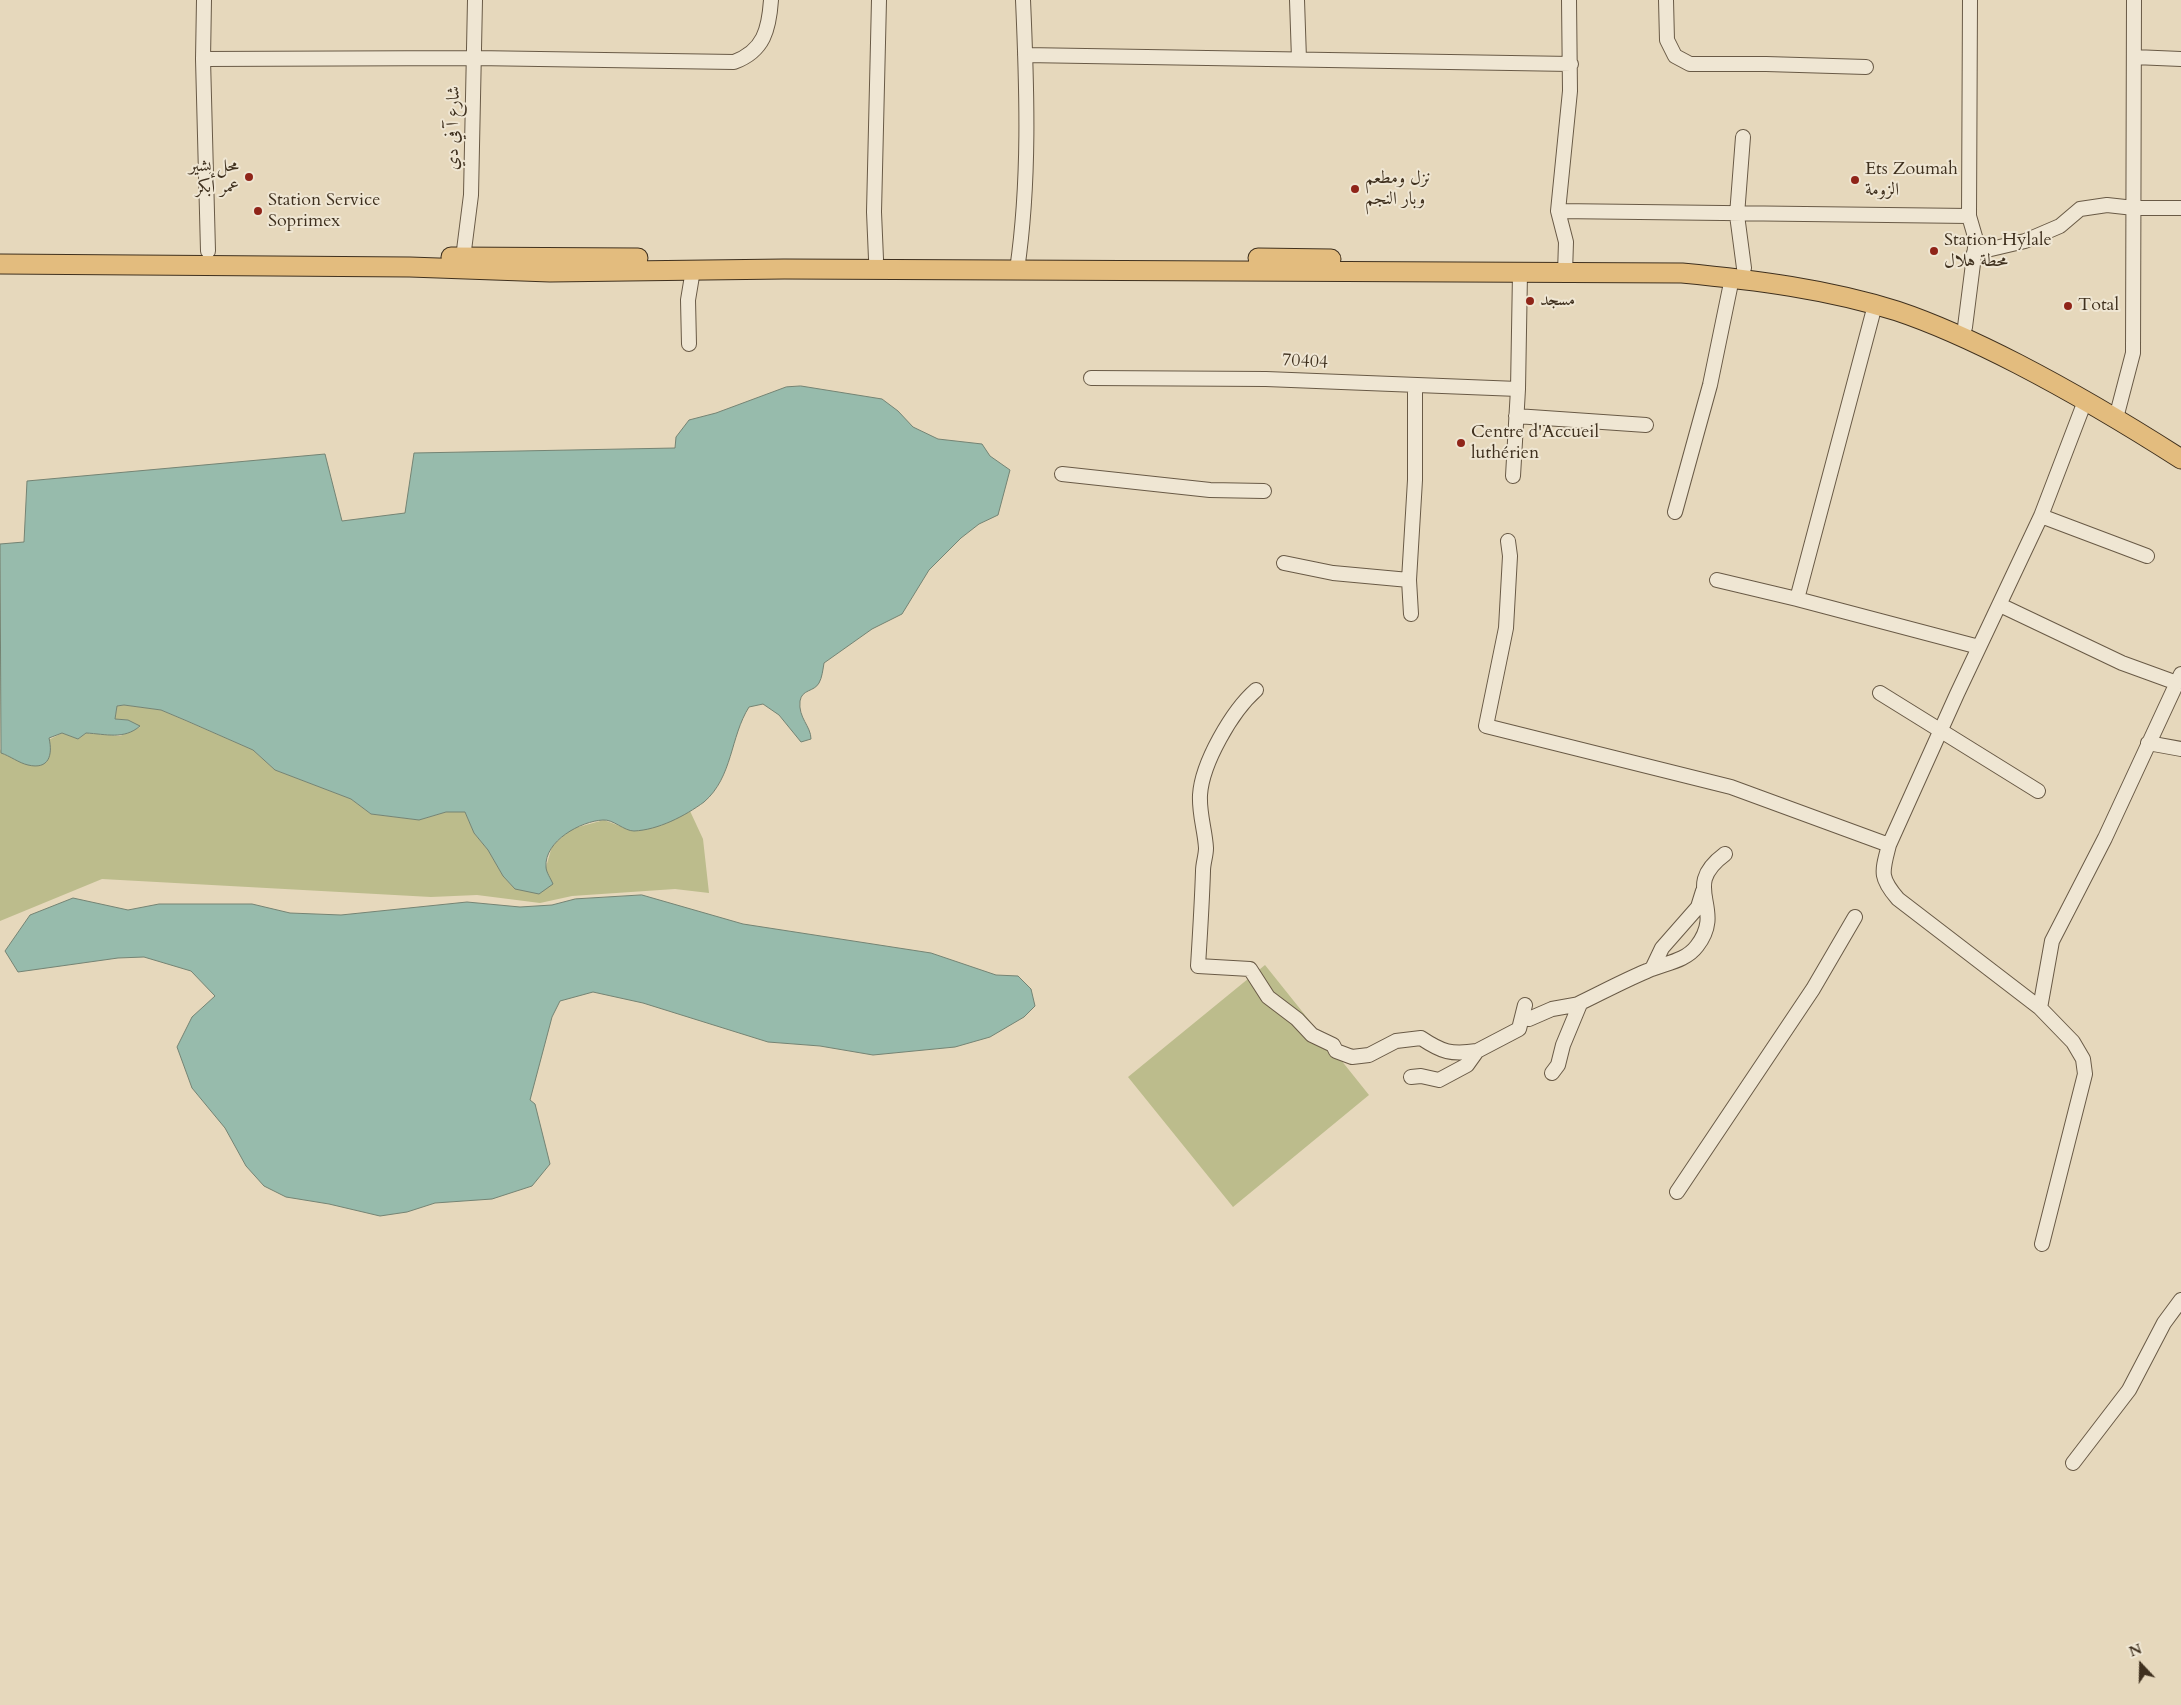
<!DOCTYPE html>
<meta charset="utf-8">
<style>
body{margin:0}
#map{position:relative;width:2181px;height:1705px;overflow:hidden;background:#e6d8bc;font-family:Cardo,serif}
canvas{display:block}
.north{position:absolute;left:2116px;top:1640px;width:50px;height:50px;-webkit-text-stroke:4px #efe6d3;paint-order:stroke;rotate:339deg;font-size:14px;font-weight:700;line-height:20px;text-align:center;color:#3f301e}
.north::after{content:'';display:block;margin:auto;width:18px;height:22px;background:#3f301e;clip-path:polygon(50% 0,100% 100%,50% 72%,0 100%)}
</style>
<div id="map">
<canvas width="2181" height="1705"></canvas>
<div class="north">N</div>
</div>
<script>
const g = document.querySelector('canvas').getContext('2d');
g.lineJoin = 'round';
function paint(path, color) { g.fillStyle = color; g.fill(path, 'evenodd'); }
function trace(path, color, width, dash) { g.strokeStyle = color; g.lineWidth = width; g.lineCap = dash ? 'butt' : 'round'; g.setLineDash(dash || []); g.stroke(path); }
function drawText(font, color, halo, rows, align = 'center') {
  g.font = font + ' Cardo,Amiri,serif'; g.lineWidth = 4; g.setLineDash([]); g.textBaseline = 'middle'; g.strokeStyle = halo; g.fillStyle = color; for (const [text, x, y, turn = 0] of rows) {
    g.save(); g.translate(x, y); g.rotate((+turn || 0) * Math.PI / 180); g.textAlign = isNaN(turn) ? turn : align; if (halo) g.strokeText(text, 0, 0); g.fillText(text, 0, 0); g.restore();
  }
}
const green = new Path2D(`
 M124,705L161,710L253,750L275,770L351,799L371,814L419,820L446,812H465L474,833L488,850L503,876L515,889L546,867L552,846L571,829L604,820L633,831L662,825L690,811L703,839L709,893L675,889L572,896L540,903L477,895L431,897L102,879L0,921V749L2,753L13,758L62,733L78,739L86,733L120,736L140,727L128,720L115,719L117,706Z
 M1265,965L1369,1095L1233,1207L1128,1077Z`);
const water = new Path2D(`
 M801,386L882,399L898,411L913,427L938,439L982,444L990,456L1010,470L998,515L979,524L961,538L929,570L902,614L872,629L824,663C823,669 822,678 819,683C814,692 802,689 800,701C798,718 811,726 811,739L801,742L779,715L763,704L749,707C730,737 733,777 704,802C685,816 658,830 634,831C624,831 613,819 603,820C581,821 544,841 546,867C546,872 551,879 553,884L539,894L515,889L503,876L488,850L474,833L465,812H446L419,820L371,814L351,799L275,770L253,750L187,721L161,710L124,705L117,706L115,719L128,720L140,726C124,740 106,734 86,733L78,739L62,733L49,738C53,755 49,770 28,765C19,763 10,756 1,753L0,544L24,542L27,481L325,454L342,521L405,513L414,453L675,448L676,437L689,420L716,413L786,387Z
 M642,895L743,924L931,953L996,975L1018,976L1031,989L1035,1006L1024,1017L990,1037L955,1047L873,1055L820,1046L768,1042L643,1003L593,992L560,1001L552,1017L530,1100L535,1104L550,1164L532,1186L492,1199L435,1203L407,1212L380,1216L329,1204L286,1197L264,1186L246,1166L225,1128L192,1088L177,1047L192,1017L215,996L191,971L144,957L118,958L18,972L5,951L30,915L73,898L128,910L159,904H252L290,913L341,915L467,902L520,907L552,905L575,899Z`);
const minor = new Path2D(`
 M204,0L203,59L208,251
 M1297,0L1299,59
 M1666,0L1667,40L1675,56L1690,64H1766L1866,67
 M1025,55L1571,64
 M2134,57L2181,59
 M203,59L475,58L734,62C764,51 769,29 771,0
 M1743,137L1737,215L1744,268
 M1558,211L1969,216
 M1974,253L2025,241L2060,226L2080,209L2107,205L2134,208H2181
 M876,259L874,212L879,0
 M462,266L471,195L475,0
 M1017,270C1030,181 1027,90 1023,0
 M1565,273L1566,242L1558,211L1570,91L1569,0
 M1962,336L1965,327L1976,240L1969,216L1970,0
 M689,344L688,300L693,270
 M1091,378L1266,379L1518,389
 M1516,416L1646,425
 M2116,418L2133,353L2134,0
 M1062,474L1210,490L1264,491
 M1513,476L1518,389L1520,273
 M1675,512L1710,385L1732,278
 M2041,516L2147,556
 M1508,541L1510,556L1506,628L1486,726L1731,787L1889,845
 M1284,563L1333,573L1409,580
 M1717,580L1797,599L1979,647
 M1797,599L1875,305
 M2000,605L2122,663L2177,683
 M1411,614L1409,580L1415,480V386
 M1256,690C1232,711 1202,763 1200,795C1199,814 1205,830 1206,848C1206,856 1203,863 1203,871C1202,903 1200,934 1198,966L1250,969L1268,997L1297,1019L1312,1035L1333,1045L1336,1051L1352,1057L1369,1055L1396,1041L1421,1038C1442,1052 1451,1055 1477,1051
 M1880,693L2038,791
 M2148,743L2181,749
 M1652,969L1662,948L1698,907L1703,891
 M1578,1004C1601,993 1623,981 1647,971C1664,963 1685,962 1697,946C1727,907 1679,888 1725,854
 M2040,1008L2052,941L2105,838L2181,674
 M1529,1019L1552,1009L1580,1004L1563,1045L1558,1065L1552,1073
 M1411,1077L1421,1076L1439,1080L1467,1065L1477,1051L1519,1029L1525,1005
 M1677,1192L1813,989L1855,917
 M2042,1244L2085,1074L2083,1059L2073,1042L2040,1008L1898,899C1879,877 1882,872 1889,845L1957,694L2041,516L2085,401
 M2073,1463L2129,1390L2164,1323L2181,1300`);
const major = new Path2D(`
 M451,257L638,258
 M1258,258L1331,259
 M0,264L410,267L550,272L784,269L1682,273C1755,280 1827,289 1897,311C1939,325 1979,344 2018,364C2074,393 2128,425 2181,459`);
const markers = [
 [249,177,5,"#8f2418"],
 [1855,180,5,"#8f2418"],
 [1355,189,5,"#8f2418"],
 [258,211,5,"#8f2418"],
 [1934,251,5,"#8f2418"],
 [1530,301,5,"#8f2418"],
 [2068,306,5,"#8f2418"],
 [1461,443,5,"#8f2418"]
];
const streetNames = [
 ["شارع آ في دي",454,128,-89],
 ["70404",1305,362,3]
];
const poiNames = [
 ["محل بشير",239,167,"right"],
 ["عمر أبكر",239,188,"right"],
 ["Ets Zoumah",1865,170],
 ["الزومة",1865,191],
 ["نزل ومطعم",1365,179],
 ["وبار النجم",1365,200],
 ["Station Service",268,201],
 ["Soprimex",268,222],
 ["Station Hylale",1944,241],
 ["محطة هلال",1944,262],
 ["مسجد",1540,301],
 ["Total",2078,306],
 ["Centre d'Accueil",1471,433],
 ["luthérien",1471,454]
];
paint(green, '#bcbc8c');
paint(water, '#97bbac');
trace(water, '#748373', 1);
trace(minor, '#695a46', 16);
trace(major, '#3f301e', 21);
trace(minor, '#efe6d3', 14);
trace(major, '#e3bc7e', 19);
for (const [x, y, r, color] of markers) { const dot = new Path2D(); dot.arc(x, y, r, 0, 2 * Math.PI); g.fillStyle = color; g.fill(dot); trace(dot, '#efe6d3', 2); }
drawText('18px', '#3f301e', '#efe6d3', streetNames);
drawText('18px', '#3f301e', '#efe6d3', poiNames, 'left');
</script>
